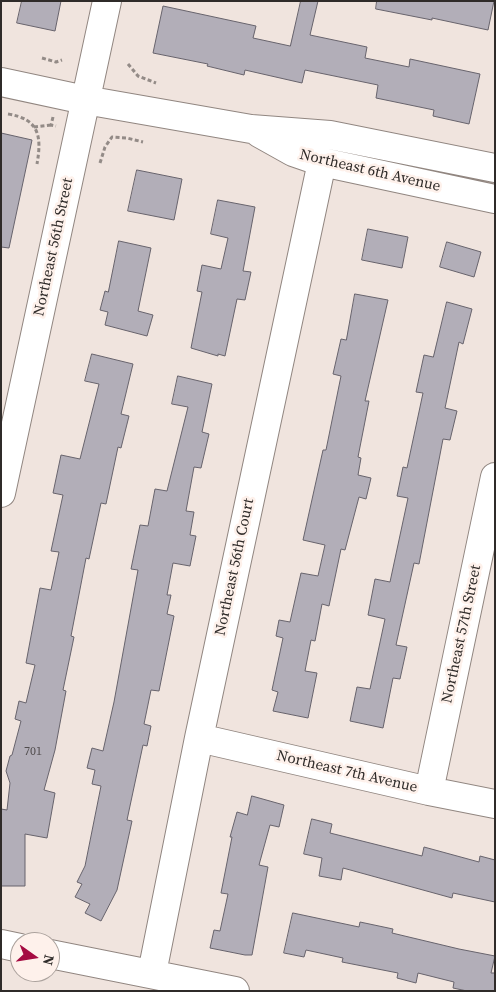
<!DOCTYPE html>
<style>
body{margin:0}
#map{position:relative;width:496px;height:992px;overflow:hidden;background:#f0e4de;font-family:"Source Serif 4",serif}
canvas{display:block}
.frame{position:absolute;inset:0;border:2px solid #2f2b29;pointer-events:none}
.north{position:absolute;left:10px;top:932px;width:50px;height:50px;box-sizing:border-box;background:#fef1eb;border:1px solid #aba29d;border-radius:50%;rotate:103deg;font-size:14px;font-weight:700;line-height:20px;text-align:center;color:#2f2b29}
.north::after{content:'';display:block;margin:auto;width:18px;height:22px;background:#a50c42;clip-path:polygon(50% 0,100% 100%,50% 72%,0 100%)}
</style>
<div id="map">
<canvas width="496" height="992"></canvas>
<div class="frame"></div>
<div class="north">N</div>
</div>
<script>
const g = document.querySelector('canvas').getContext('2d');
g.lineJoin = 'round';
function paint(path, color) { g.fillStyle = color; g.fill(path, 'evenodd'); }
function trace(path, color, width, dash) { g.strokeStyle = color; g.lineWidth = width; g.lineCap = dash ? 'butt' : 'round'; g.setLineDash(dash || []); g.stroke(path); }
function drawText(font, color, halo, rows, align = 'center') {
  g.font = font + ' "Source Serif 4",serif'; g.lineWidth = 5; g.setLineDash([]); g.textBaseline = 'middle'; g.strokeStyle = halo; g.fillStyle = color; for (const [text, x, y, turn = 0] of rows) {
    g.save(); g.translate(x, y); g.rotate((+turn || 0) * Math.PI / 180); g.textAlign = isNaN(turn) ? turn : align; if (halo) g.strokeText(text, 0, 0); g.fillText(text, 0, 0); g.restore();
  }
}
const building = new Path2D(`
 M22,1H61L55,31L17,23Z
 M301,1H318L310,35L367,47L365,58L409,67L410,59L480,74L469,124L433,116L434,110L376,98L378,85L305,70L302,83L245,70L244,75L207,66L208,64L153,53L163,6L256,26L253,38L290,46Z
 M377,1H494L488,30L432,18V20L376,9Z
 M1,133L32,140L9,248L1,247Z
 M137,170L182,179L174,220L128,211Z
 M218,200L255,207L243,271L251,272L245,300L237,299L225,356L218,354V356L191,348L202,292L197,291L202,265L221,269L228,238L211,234Z
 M368,229L408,237L402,268L362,260Z
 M119,241L151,248L138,311L153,315L147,336L105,325L108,312L100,310L105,291L108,292Z
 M447,242L481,252L474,277L440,267Z
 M355,294L388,300L365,401H369L358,457L361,458L358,475L371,478L366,499L359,497L345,550L341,549L329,606L322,604L315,641L311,640L305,671L317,673L308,718L273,711L278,692L272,690L283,638L276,636L279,620L290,622L301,573L318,576L325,545L303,540L323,450H326L341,376L333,374L341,339L346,340Z
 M447,302L472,309L463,344L459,342L445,408L457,411L450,440L443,439L419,564L414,563L396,645L407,647L400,679L393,678L383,728L350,721L357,687L370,689L385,619L368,615L375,579L390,582L408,498L397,496L403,467L407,468L423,393L416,392L424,355L433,357Z
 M92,354L133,364L121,414L129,416L121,448L118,447L106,504L101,503L89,559L86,558L71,636L74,637L63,690L66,691L55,750L44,790L55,793L47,838L25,834V886H1V809L7,810L10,783L6,771L10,756L12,755L21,721L15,719L19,701L26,703L35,665L26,663L40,588L51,590L59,552L51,551L63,495L53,493L61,455L80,459L99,384L85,381Z
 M178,376L212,384L202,432L209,434L201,468L194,467L186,511L194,512L190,535L196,536L190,566L173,563L167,595H171L167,614L174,616L159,691L151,690L144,724L151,726L147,746L143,745L127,820L132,821L117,890L101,921L85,913L90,904L75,897L82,884L77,882L85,866L101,786L92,784L95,770L87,768L92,748L103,751L114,702L138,570L131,569L140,525L148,526L155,489L167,491L188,407L172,404Z
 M252,796L284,805L279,827L270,825L259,865L268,867L252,955H245L210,948L214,930L220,931L228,894L221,893L232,837H230L237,812L247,815Z
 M312,819L332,824L330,833L422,856L424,847L479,862L480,856L495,860V902L453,893L452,898L343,868L341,880L319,876L322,858L304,854Z
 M293,913L359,927L360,922L393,929L392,933L459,949L495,956L491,973H495V991H467L453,988L454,982L418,973L416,983L397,978L398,973L342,962L343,958L306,950L304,957L284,953Z`);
const path = new Path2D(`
 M42,58L56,62L62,60
 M128,64L138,76L156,83
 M8,114C39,119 42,136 37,164
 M53,117L51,125L56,126
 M34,127L51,125
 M100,163L105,147L112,137L127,138L143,142`);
const minor = new Path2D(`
 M1,82L85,100L251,129L330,135L495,168
 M259,133L293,152L322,162L495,199
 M1,493L107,1
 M199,738L429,791L495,804
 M429,791L495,477
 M1,944L20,948
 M50,954L235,991
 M152,973L199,738L322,162`);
const numberNames = [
 ["701",33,752]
];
const streetNames = [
 ["Northeast 6th Avenue",370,171,13],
 ["Northeast 56th Street",54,247,-78],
 ["Northeast 56th Court",235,567,-78],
 ["Northeast 57th Street",462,634,-78],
 ["Northeast 7th Avenue",347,772,13]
];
paint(building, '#b2aeb8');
trace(building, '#67636c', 1);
trace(minor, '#918680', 30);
trace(path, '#938b87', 3, [4, 2.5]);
trace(minor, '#fff', 28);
drawText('12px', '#504c4d', null, numberNames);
drawText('15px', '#2f2b29', '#fef1eb', streetNames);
</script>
